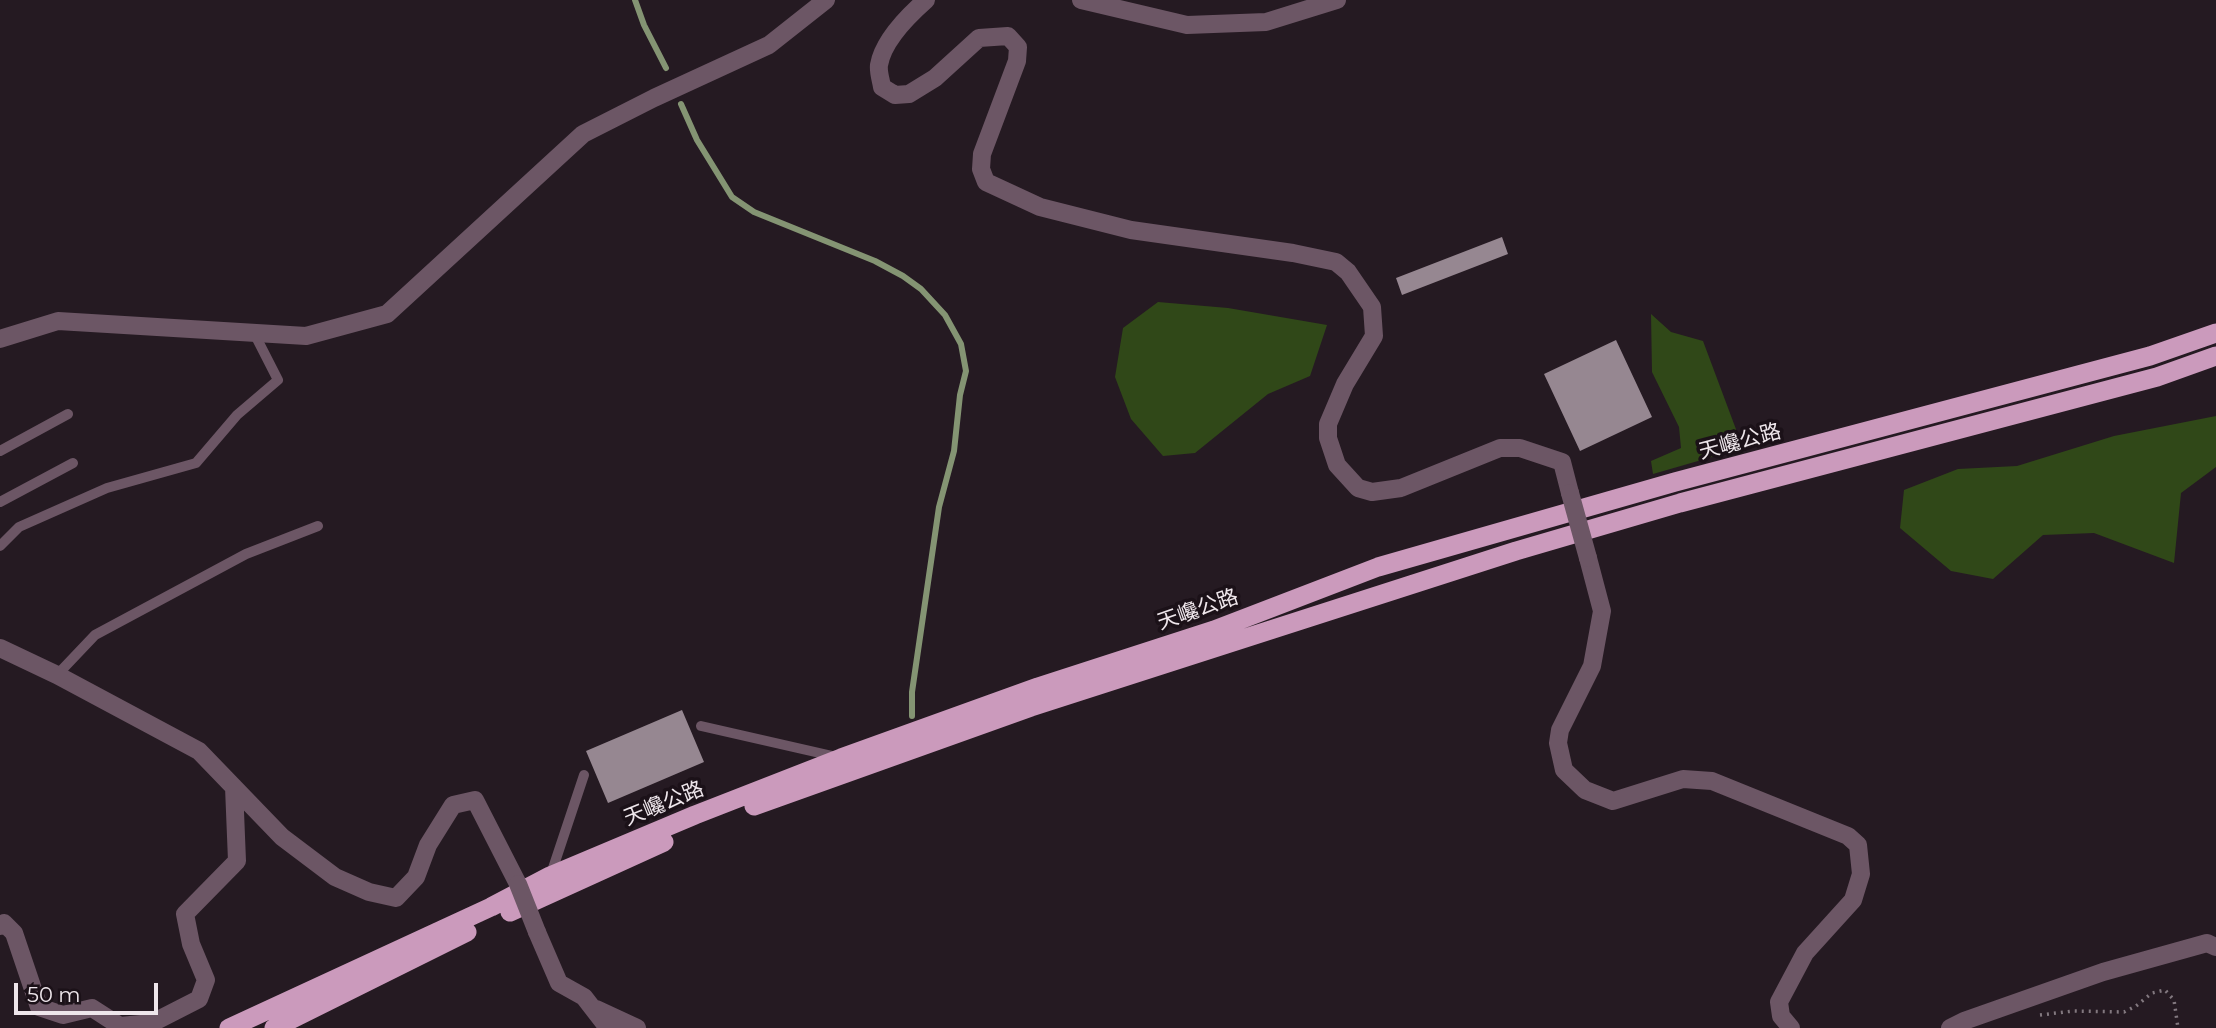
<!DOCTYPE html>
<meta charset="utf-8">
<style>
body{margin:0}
#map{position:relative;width:2216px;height:1028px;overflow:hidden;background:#251a22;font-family:Montserrat,sans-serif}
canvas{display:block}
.scale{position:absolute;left:14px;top:983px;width:144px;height:32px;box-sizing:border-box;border:4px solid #eee6eb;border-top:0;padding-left:9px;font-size:21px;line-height:24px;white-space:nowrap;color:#eee6eb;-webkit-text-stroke:5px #1b1118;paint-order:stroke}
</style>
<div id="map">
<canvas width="2216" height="1028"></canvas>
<div class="scale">50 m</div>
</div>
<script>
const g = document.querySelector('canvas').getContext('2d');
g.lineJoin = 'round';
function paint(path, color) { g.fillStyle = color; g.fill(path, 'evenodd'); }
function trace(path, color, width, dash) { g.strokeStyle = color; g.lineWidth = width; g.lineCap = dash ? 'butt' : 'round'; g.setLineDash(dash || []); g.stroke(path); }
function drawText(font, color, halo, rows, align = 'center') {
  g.font = font + ' Montserrat,"Noto Sans SC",sans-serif'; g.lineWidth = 7; g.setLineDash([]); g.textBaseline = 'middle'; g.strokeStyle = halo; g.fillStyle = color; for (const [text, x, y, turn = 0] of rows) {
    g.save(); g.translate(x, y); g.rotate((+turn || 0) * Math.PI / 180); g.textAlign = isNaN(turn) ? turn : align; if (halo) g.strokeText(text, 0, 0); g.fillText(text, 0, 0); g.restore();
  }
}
const green = new Path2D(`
 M1158,302L1228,308L1327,325L1310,376L1268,394L1195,453L1163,456L1131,419L1115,377L1123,328Z
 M1651,314L1671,332L1703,341L1743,448L1653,474L1651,461L1681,448L1679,427L1652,372Z
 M2216,416V467L2181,493L2174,563L2094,533L2043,535L1993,579L1951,571L1900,528L1904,490L1958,469L2017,466L2114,436Z`);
const stream = new Path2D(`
 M635,0L644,25L666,68
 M681,104L697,140L732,197L754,212L875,261L903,276L921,289L945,315L961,344L966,371L960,395L954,451L939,507L912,692V716`);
const building = new Path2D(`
 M1502,237L1508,254L1402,295L1396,278Z
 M1616,340L1652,417L1580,451L1544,374Z
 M682,710L704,762L608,803L586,751Z`);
const path = new Path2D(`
 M2040,1015L2073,1011L2124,1012L2136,1006L2152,993L2165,990L2174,1000L2178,1028`);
const service = new Path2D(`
 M0,451L68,414
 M0,502L73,463
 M0,546L19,527L107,488L196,463L237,415L278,380L254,333
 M57,675L95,635L246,554L318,526
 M701,726L837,757
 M551,874L584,775`);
const minor = new Path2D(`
 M926,0C909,15 883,41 879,65C878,72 881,80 882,87L895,95L909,94L935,78L979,38L1008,36L1018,47L1017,61L982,154L981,169L986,182L1040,207L1131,230L1293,253L1336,262L1348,272L1372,307L1374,336L1345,384L1328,424V438L1337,465L1358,488L1372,492L1401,488L1500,448H1520L1562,462L1570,493
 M1588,558L1602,611L1592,666L1560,730L1558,743L1564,770L1585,790L1613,801L1683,779L1712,781L1848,836L1858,845L1861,874L1853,900L1805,953L1779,1002L1781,1016L1791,1028
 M0,648L57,675L199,751L282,837L335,877L369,892L396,898L416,877L428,845L453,805L475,800L518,884
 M0,926L4,923L14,933L39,1007L63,1015L92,1008L120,1026L152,1023L199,999L206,980L191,944L185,914L237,861L234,787
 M537,932L559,983L584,997L608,1028
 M596,1009L637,1028
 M1950,1028L1964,1021L2103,972L2207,943L2216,947`);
const tertiary = new Path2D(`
 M1081,0L1187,25L1266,22L1337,0
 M0,339L58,321L306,336L387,314L583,134L654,98L769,45L826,0`);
const trunk = new Path2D(`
 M754,806L1031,707L1516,551L1680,503L2157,377L2216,356
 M510,912L664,842
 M229,1028L491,907L550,876L695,815L841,758L1038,687L1214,630L1378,567L1675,482L2150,356L2216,333
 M274,1028L467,932`);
const minorBridge = new Path2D(`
 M1570,493L1588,558
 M518,884L537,932`);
const streetNames = [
 ["天巉公路",1740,442,-15],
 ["天巉公路",1198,610,-19],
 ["天巉公路",664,804,-22]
];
paint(green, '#304818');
trace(stream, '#849473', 6);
paint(building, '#968791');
trace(path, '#82787f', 3.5, [2, 5]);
trace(service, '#6c5665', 10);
trace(minor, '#6c5665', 18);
trace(tertiary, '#6c5665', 18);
trace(trunk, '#cb9abc', 19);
trace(minorBridge, '#6c5665', 18);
drawText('21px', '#eee6eb', '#1b1118', streetNames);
</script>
